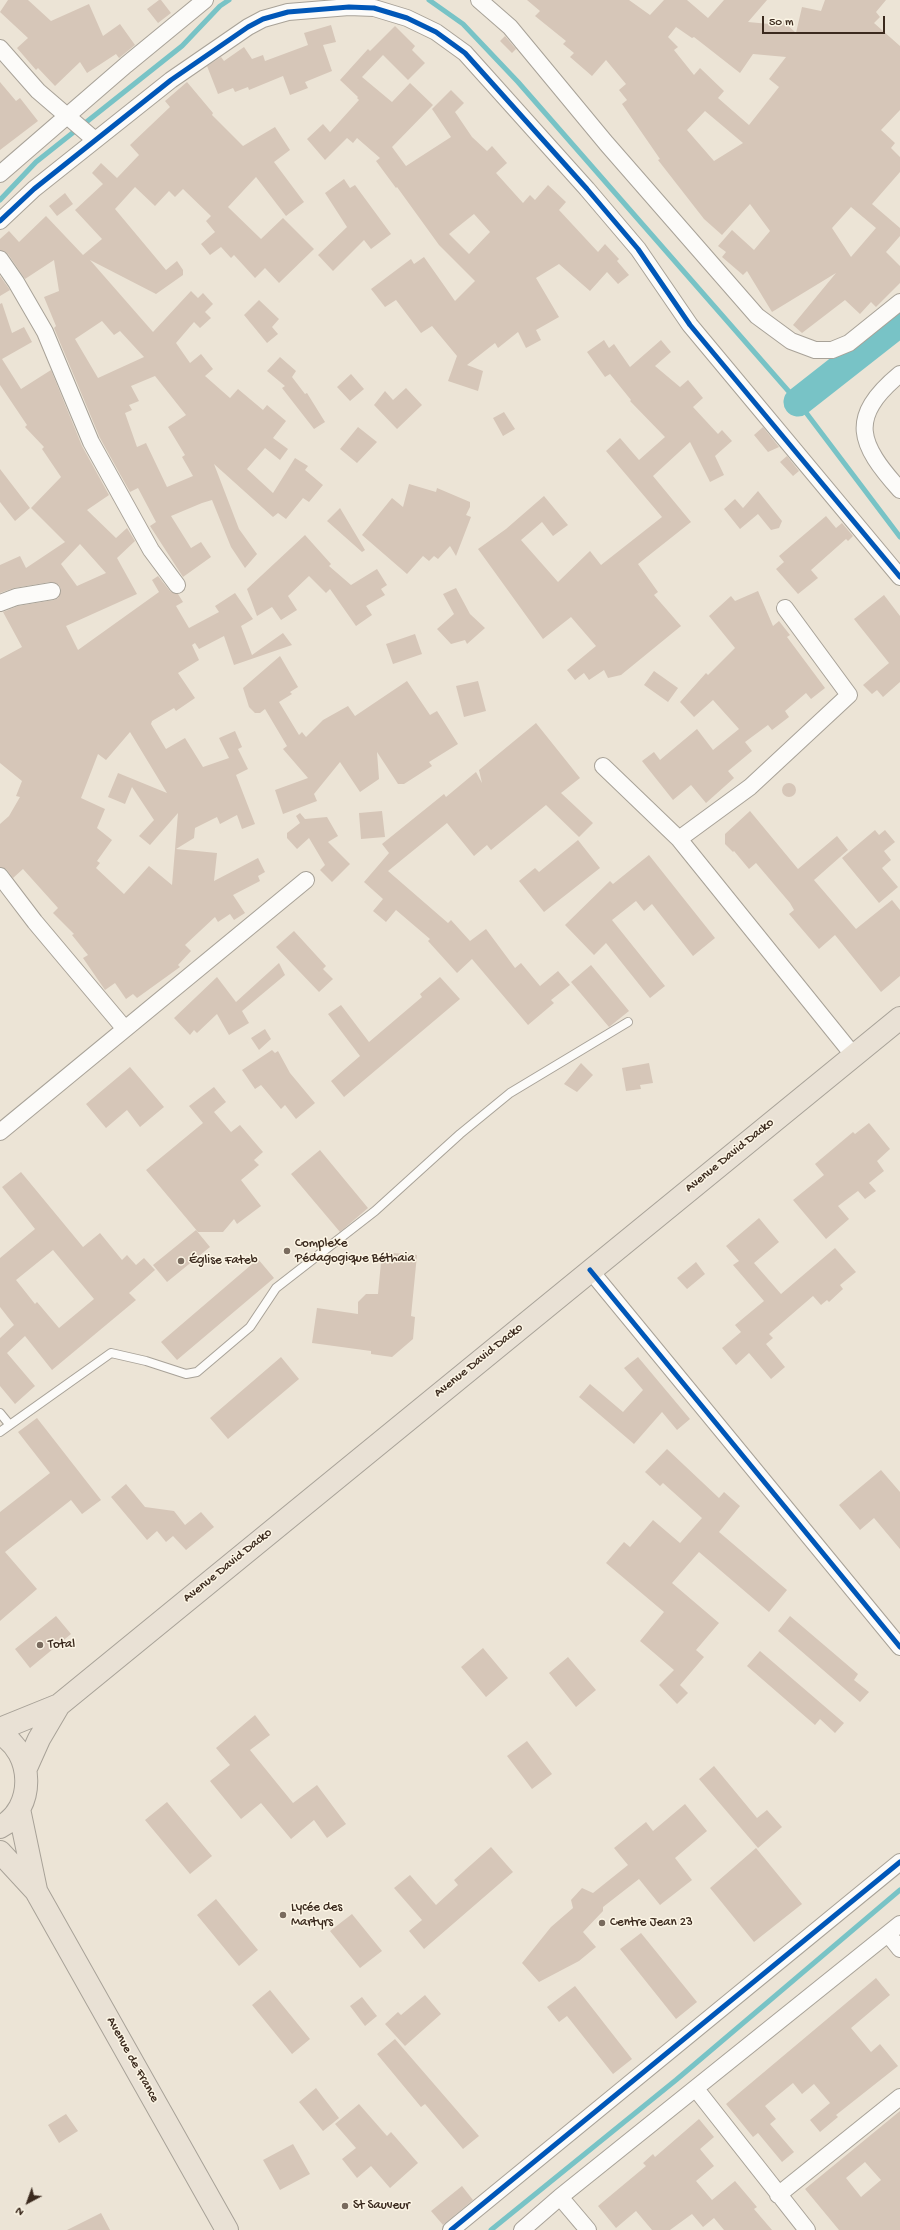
<!DOCTYPE html>
<meta charset="utf-8">
<style>
body{margin:0}
#map{position:relative;width:900px;height:2230px;overflow:hidden;background:#ece4d6;font-family:"Gochi Hand",sans-serif}
canvas{display:block}
.north{position:absolute;left:8px;top:2182px;width:40px;height:40px;-webkit-text-stroke:3px #fcf5e5;paint-order:stroke;rotate:221deg;font-size:11px;font-weight:700;line-height:16px;text-align:center;color:#3b2a1e}
.north::after{content:'';display:block;margin:auto;width:14px;height:18px;background:#3b2a1e;clip-path:polygon(50% 0,100% 100%,50% 72%,0 100%)}
.scale{position:absolute;left:762px;top:16px;width:123px;height:18px;box-sizing:border-box;border:2px solid #3b2a1e;border-top:0;padding-left:5px;font-size:12px;line-height:14px;white-space:nowrap;color:#3b2a1e;-webkit-text-stroke:3px #fcf5e5;paint-order:stroke}
</style>
<div id="map">
<canvas width="900" height="2230"></canvas>
<div class="north">N</div>
<div class="scale">50 m</div>
</div>
<script>
const g = document.querySelector('canvas').getContext('2d');
g.lineJoin = 'round';
function trace(path, color, width, dash) { g.strokeStyle = color; g.lineWidth = width; g.lineCap = dash ? 'butt' : 'round'; g.setLineDash(dash || []); g.stroke(path); }
function paint(path, color) { g.fillStyle = color; g.fill(path, 'evenodd'); }
function drawText(font, color, halo, rows, align = 'center') {
  g.font = font + ' "Gochi Hand",sans-serif'; g.lineWidth = 3; g.setLineDash([]); g.textBaseline = 'middle'; g.strokeStyle = halo; g.fillStyle = color; for (const [text, x, y, turn = 0] of rows) {
    g.save(); g.translate(x, y); g.rotate((+turn || 0) * Math.PI / 180); g.textAlign = isNaN(turn) ? turn : align; if (halo) g.strokeText(text, 0, 0); g.fillText(text, 0, 0); g.restore();
  }
}
const stream = new Path2D(`
 M429,0L463,24L518,82L798,402L900,537
 M0,200L36,162L182,46L220,6L229,0
 M491,2230L676,2080L900,1890`);
const river = new Path2D(`
 M798,402L900,322`);
const building = new Path2D(`
 M8,0H28L51,21L89,4L103,36L120,24L135,45L119,58L116,54L87,73L80,62L55,86L38,68L36,70L17,48L28,38L0,12Z
 M159,0H161L171,13L158,23L147,9Z
 M527,0H629L650,15L664,0H687L708,18L724,0H767L748,22L780,25L783,21L796,33L802,7L821,11L825,0H886L876,12L880,17L874,23L900,46V110L881,130L895,143L891,148L900,157V172L872,204L900,228V236L886,252L900,266V283L876,307L871,302L860,314L845,300L802,333L793,325L836,273L772,312L747,271L743,275L722,257L726,252L718,246L732,230L754,250L770,231L750,204L722,235L704,219L658,160L660,159L622,104L627,100L619,90L626,84L606,60L592,76L570,57L574,53L563,44L566,41L535,16L540,11ZM676,27L692,38L694,37L740,73L753,54L786,57L769,79L779,87L749,125L718,98L724,91L700,68L694,75L674,50L678,47L668,37ZM705,111L743,143L714,161L687,130ZM851,207L876,228L851,257L832,228Z
 M331,25L336,42L323,45L332,71L305,82L308,88L290,95L283,76L249,90L248,87L235,92L233,88L218,94L207,66L221,57L224,61L244,47L252,59L263,55L265,61L308,45L304,33Z
 M395,26L415,46L412,50L425,63L408,80L383,55L362,77L392,102L410,83L433,105L392,147L406,166L451,137L432,109L451,90L464,103L455,112L472,137L487,151L492,146L507,163L496,173L523,203L530,195L535,200L548,185L566,202L559,210L598,252L605,244L619,259L617,261L629,275L618,284L607,272L590,291L559,264L536,278L559,317L536,330L541,340L526,348L518,332L498,348L495,343L467,365L483,371L478,391L448,381L457,356L432,326L421,333L396,300L385,307L371,289L411,259L414,264L424,257L455,301L475,281L439,245L397,187L396,188L376,161L380,158L357,138L353,143L347,138L325,160L307,139L323,124L330,132L359,100L357,98L358,97L340,80L368,49L370,51ZM474,214L490,232L469,254L449,234Z
 M505,36L516,49L512,53L500,41Z
 M0,82L16,101L20,98L38,121L0,150Z
 M187,82L213,113L212,115L243,146L275,127L290,150L274,162L304,202L286,216L256,177L228,207L261,239L283,218L314,249L279,283L265,268L255,278L234,255L231,258L221,247L210,255L201,244L215,232L206,221L211,216L183,189L175,197L169,191L155,206L135,187L115,209L166,270L177,261L183,270V275L156,294L90,260L153,332L191,291L198,298L203,293L213,304L205,312L211,318L200,328L194,322L176,343L190,363L201,354L213,369L205,376L230,398L238,389L263,410L267,405L286,421L273,438L288,449L280,460L265,448L247,469L273,493L295,458L308,466L305,470L323,485L309,502L303,498L286,519L278,513L273,517L214,464L239,529L257,554L245,568L231,547L212,500L202,503L171,516L191,548L201,542L211,557L183,577L150,526L156,522L138,488L130,492L100,438L54,328L56,326L44,297L59,291L54,260L25,279L8,254L0,250V239L9,231L19,242L46,216L83,255L102,239L75,210L103,184L92,173L101,163L117,178L139,155L130,145L170,107L165,101ZM102,321L114,335L120,331L144,357L98,378L75,339ZM155,376L186,415L168,427L185,455L182,457L193,476L167,487L146,443L137,447L125,413L132,410L129,405L139,401L131,386Z
 M344,179L350,188L355,185L391,234L371,249L364,240L333,271L318,255L347,227L325,193Z
 M65,193L73,204L57,216L49,206Z
 M0,276L10,290L0,296Z
 M259,300L279,319L272,327L278,334L267,343L244,315Z
 M2,303L12,333L24,327L32,342L2,359L21,389L51,370L82,446L109,495L87,510L116,538L127,528L135,541L117,558L137,594L66,626L78,650L159,592L152,580L158,576L170,591L178,594L183,602L176,606L189,628L219,612L215,606L235,593L253,619L241,626L252,655L283,633L292,645L234,665L224,636L199,649L195,643L192,645L199,660L178,673L195,698L176,711L174,708L152,721L151,724L166,749L185,738L203,767L229,758L219,738L235,731L242,747L238,749L248,769L236,775L255,824L242,829L237,815L220,824L217,817L195,828L194,838L176,849L217,853L214,881L258,858L265,872L258,876L260,881L233,895L245,913L234,920L230,914L218,922L215,917L185,945L191,951L178,965L180,967L137,998L133,994L126,999L115,983L105,990L83,958L88,955L72,935L74,934L53,913L58,908L23,869L13,878L7,870L0,867V824L9,816L20,797L16,796L22,781L0,763V659L22,647L3,612L18,606L54,600L58,598L61,590L59,585L50,582L14,588L0,593V565L20,556L26,568L65,542L31,508L61,477L42,449L44,447L25,427L27,425L0,385V304ZM80,544L106,573L77,586L61,564ZM130,732L167,793L118,773L108,797L125,804L132,787L154,820L139,836L150,845L178,813L172,885L149,866L124,894L96,868L100,863L97,861L112,840L97,828L105,809L81,798L98,754L106,760Z
 M604,340L609,348L614,344L630,367L661,340L671,352L655,366L680,387L688,380L703,398L693,407L718,434L722,430L732,441L715,456L724,475L710,482L690,442L653,476L691,522L638,564L658,592L654,595L681,626L621,675L608,678L604,670L589,680L584,673L575,680L567,670L596,646L571,617L543,639L478,549L506,529L544,496L568,525L553,536L542,522L521,540L558,582L590,551L601,565L662,517L606,451L620,438L639,460L665,437L630,401L631,400L610,374L605,377L587,352Z
 M280,357L296,371L292,377L305,394L307,393L325,422L314,429L282,388L285,386L267,371Z
 M351,374L364,389L350,401L337,387Z
 M406,388L422,405L397,429L374,405L385,391L393,400Z
 M504,412L515,429L503,436L493,418Z
 M358,427L377,442L357,463L340,449Z
 M763,427L779,447L768,452L754,435Z
 M787,456L799,471L793,476L780,462Z
 M0,469L30,508L15,521L0,502Z
 M409,484L436,492L437,488L470,502V507L466,515L471,517L456,556L450,546L438,559L434,556L429,561L423,556L407,574L362,535L392,498L403,507Z
 M758,491L782,521L779,528L771,530L758,514L740,529L724,509L735,499L743,508Z
 M340,508L365,550L362,552L327,521Z
 M826,516L836,528L842,523L853,536L848,541L846,539L811,570L818,578L798,594L776,569L784,562L779,556Z
 M305,535L331,564L329,566L351,585L377,569L387,585L381,589L385,595L366,606L372,615L356,626L330,589L326,593L309,576L288,596L297,610L281,620L272,607L257,616L247,589Z
 M456,588L470,614L485,628L467,644L465,640L451,644L437,629L454,614L443,594Z
 M758,591L773,626L779,621L790,635L787,637L825,688L811,699L806,693L785,711L789,717L772,730L768,725L745,742L752,751L728,771L734,778L706,803L691,785L673,800L642,761L654,752L660,760L697,729L713,750L739,729L713,700L694,717L680,702L706,673L708,675L735,648L709,616L731,596L735,601Z
 M884,595L900,616V682L883,697L877,690L872,694L863,685L889,663L854,619Z
 M415,634L422,654L393,664L386,644Z
 M280,656L298,687L290,692L292,694L279,702L299,735L302,732L306,737L323,720L348,706L355,716L407,681L430,715L437,711L458,744L429,762L432,766L404,784H398L377,752L379,779L360,792L340,762L314,794L317,801L283,814L275,790L308,778L283,749L287,746L265,709L260,713H255L249,707L243,688Z
 M654,671L678,688L668,702L644,685Z
 M478,681L486,711L464,717L456,686Z
 M536,723L580,778L561,793L593,823L579,837L546,805L491,850L487,845L474,856L447,823L388,871L448,923L451,920L470,941L486,929L515,968L521,963L540,986L558,971L570,985L551,1000L554,1003L528,1025L472,959L457,973L428,941L430,939L396,910L386,922L373,911L383,899L364,882L389,853L382,844L444,794L446,797L476,772L482,783L479,770Z
 M782 790a7 7 0 1 1 14 0a7 7 0 1 1-14 0Z
 M382,811L385,837L361,839L359,813Z
 M750,811L798,869L837,836L848,850L814,880L856,929L892,900L900,910V976L881,992L835,935L819,949L789,914L794,910L790,903L756,863L749,869L734,851L733,852L725,844V834Z
 M300,813L305,819L327,817L338,836L328,842L350,864L332,882L320,870L325,865L309,838L297,849L287,838V833L300,823L296,816Z
 M875,830L879,835L885,830L895,842L884,851L891,860L882,868L898,887L879,903L842,858Z
 M578,840L600,868L544,912L519,881L535,868L539,872Z
 M649,855L715,938L693,956L652,904L644,911L636,901L612,920L665,986L650,998L606,943L594,955L565,925L610,881L613,884Z
 M294,931L326,966L323,969L333,979L319,992L276,947Z
 M279,963L285,975L242,1011L249,1023L229,1035L217,1014L197,1033L194,1030L190,1035L174,1018L217,977L236,1002Z
 M591,965L629,1011L609,1027L571,982Z
 M440,977L460,999L344,1097L331,1081L360,1056L328,1014L341,1005L369,1042L422,997L420,994Z
 M265,1029L271,1039L259,1050L251,1038Z
 M272,1050L275,1053L278,1051L290,1073L315,1103L296,1119L285,1105L281,1109L261,1085L255,1089L242,1070Z
 M581,1063L593,1075L577,1092L564,1084Z
 M649,1063L653,1083L640,1085L641,1089L626,1091L622,1068Z
 M130,1067L164,1107L140,1127L127,1110L106,1128L86,1104Z
 M214,1087L226,1102L214,1112L231,1132L240,1125L263,1152L254,1160L259,1165L241,1180L261,1206L237,1224L234,1219L223,1232H198L146,1170L203,1123L189,1106Z
 M869,1123L890,1149L877,1161L884,1171L869,1183L876,1191L865,1199L858,1191L838,1206L849,1219L826,1239L793,1200L824,1175L815,1164L853,1132L855,1134Z
 M320,1150L368,1208L340,1232L291,1174Z
 M21,1172L83,1247L100,1233L122,1260L127,1255L136,1265L144,1258L155,1270L129,1293L136,1300L52,1370L25,1336L7,1353L35,1386L15,1404L0,1386V1338L14,1325L0,1307V1258L35,1229L2,1187ZM53,1250L94,1299L59,1328L37,1302L35,1304L16,1280Z
 M759,1218L779,1242L754,1263L781,1294L835,1248L856,1272L840,1285L843,1289L829,1302L827,1300L821,1305L813,1296L769,1334L773,1338L766,1344L785,1367L771,1379L749,1353L736,1365L722,1348L741,1332L735,1325L764,1301L733,1265L739,1261L726,1246Z
 M196,1230L210,1247L167,1282L153,1265Z
 M382,1252L417,1255L411,1316L415,1317L413,1339L392,1357L371,1354V1351L312,1343L317,1308L358,1314V1302L366,1294H378Z
 M258,1259L274,1278L177,1360L161,1342Z
 M696,1262L705,1274L687,1289L677,1278Z
 M281,1357L299,1379L228,1439L210,1418Z
 M638,1357L690,1419L677,1430L662,1412L634,1444L579,1397L590,1384L623,1412L643,1390L624,1368Z
 M37,1418L101,1500L82,1514L71,1500L5,1552L37,1589L0,1621V1512L50,1473L18,1432Z
 M667,1449L719,1498L724,1492L740,1506L719,1532L787,1590L769,1612L699,1552L672,1583L719,1623L696,1650L704,1657L680,1685L688,1693L677,1704L659,1685L674,1670L640,1641L664,1612L606,1563L624,1542L630,1547L653,1520L680,1543L702,1518L663,1483L660,1486L645,1472Z
 M881,1470L900,1492V1549L874,1518L860,1530L839,1505Z
 M126,1484L145,1507L174,1511L185,1525L201,1512L214,1527L186,1550L173,1536L166,1542L157,1531L147,1540L111,1497Z
 M56,1616L71,1634L30,1668L15,1649Z
 M790,1616L858,1674L854,1680L869,1692L860,1702L778,1631Z
 M483,1648L508,1678L486,1697L461,1667Z
 M760,1651L844,1723L835,1733L820,1719L815,1725L747,1666Z
 M568,1657L596,1690L576,1707L549,1673Z
 M255,1715L270,1735L250,1750L293,1803L317,1785L346,1824L327,1838L314,1820L291,1839L261,1803L241,1819L210,1781L230,1765L216,1748Z
 M527,1741L552,1774L532,1789L507,1756Z
 M714,1766L757,1818L767,1810L782,1827L758,1848L699,1779Z
 M167,1802L212,1856L190,1874L145,1820Z
 M685,1804L707,1831L675,1858L692,1880L660,1905L639,1879L603,1907V1911L583,1932L596,1947L579,1961L539,1982L522,1963L551,1927L573,1908L571,1900L582,1888L593,1893L628,1865L614,1848L646,1822L653,1831Z
 M491,1847L513,1872L424,1949L409,1931L422,1920L394,1888L410,1875L436,1905L458,1885L454,1880Z
 M756,1848L802,1904L754,1942L710,1888Z
 M216,1899L258,1950L239,1966L197,1915Z
 M352,1914L382,1951L360,1968L330,1931Z
 M641,1933L697,2002L676,2019L620,1949Z
 M876,1978L890,1995L851,2028L871,2052L880,2044L898,2066L836,2115L838,2117L820,2132L810,2120L830,2103L814,2084L802,2094L793,2083L765,2106L776,2119L770,2124L794,2152L782,2162L758,2133L753,2137L726,2104Z
 M575,1986L632,2059L613,2074L567,2016L559,2022L547,2007Z
 M270,1990L310,2039L292,2054L252,2005Z
 M425,1995L441,2014L405,2046L385,2024L398,2012L401,2015Z
 M362,1997L377,2016L365,2026L350,2006Z
 M395,2039L479,2136L463,2149L425,2104L421,2107L377,2054Z
 M316,2088L339,2118L323,2131L299,2102Z
 M359,2104L387,2136L391,2132L418,2163L390,2188L371,2166L357,2178L342,2159L356,2148L335,2124Z
 M900,2111V2230H839L805,2189ZM865,2162L881,2180L861,2197L846,2178Z
 M66,2114L78,2131L59,2143L48,2125Z
 M699,2119L714,2137L700,2149L714,2166L696,2181L712,2200L735,2181L757,2207L754,2209L772,2230H724L714,2218L703,2227L692,2214L670,2230H652L636,2211L616,2228L598,2206L646,2166L643,2163L653,2154L655,2157Z
 M293,2144L310,2174L280,2190L263,2160Z
 M462,2186L473,2200L443,2225L431,2211Z
 M101,2213L110,2230H67Z`);
const lane = new Path2D(`
 M0,1413L9,1424
 M0,1432L111,1353L146,1361L186,1374L197,1372L250,1327L276,1288L375,1211L460,1134L510,1093L628,1022`);
const street = new Path2D(`
 M479,0L510,27L606,143L757,316L791,341L815,350H832L849,343L900,302
 M0,48L38,91L95,140
 M0,174L126,65L205,0
 M0,221L34,189L171,80L248,27L263,19L288,12L349,7L374,8L407,18L436,32L465,53L587,189L638,249L690,325L900,577
 M0,259L16,282L45,332L91,442L151,550L177,585
 M900,374C847,418 859,444 900,490
 M0,603L16,597L52,591
 M603,766L679,839L854,1056
 M679,839L750,787L849,695L785,608
 M0,876L35,922L125,1029
 M0,1132L306,880
 M590,1270L900,1647
 M888,1934L900,1949
 M696,2089L807,2230
 M778,2195L900,2097
 M560,2197L588,2230
 M451,2230L900,1862
 M522,2230L560,2197L900,1924`);
const primary = new Path2D(`
 M0,1729L59,1705L900,1018
 M0,1734C34,1752 36,1809 0,1827
 M26,1768L39,1739L59,1705
 M19,1809L36,1890
 M0,1852L36,1891L227,2230`);
const cycleway = new Path2D(`
 M0,221L34,189L171,80L248,27L263,19L288,12L349,7L374,8L407,18L436,32L465,53L587,189L638,249L690,325L900,577
 M590,1270L900,1647
 M451,2230L900,1862`);
const markers = [
 [287,1251,4,"#796b5e"],
 [181,1261,4,"#796b5e"],
 [40,1645,4,"#796b5e"],
 [283,1915,4,"#796b5e"],
 [602,1923,4,"#796b5e"],
 [345,2206,4,"#796b5e"]
];
const streetNames = [
 ["Avenue David Dacko",730,1156,-39],
 ["Avenue David Dacko",479,1361,-39],
 ["Avenue David Dacko",228,1566,-39],
 ["Avenue de France",132,2060,61]
];
const poiNames = [
 ["Complexe",295,1244],
 ["Pédagogique Béthaia",295,1259],
 ["Église Fateb",189,1261],
 ["Total",48,1645],
 ["Lycée des",291,1908],
 ["Martyrs",291,1923],
 ["Centre Jean 23",610,1923],
 ["St Sauveur",353,2206]
];
trace(stream, '#78c3c6', 5);
trace(river, '#78c3c6', 29);
paint(building, '#d6c6b8');
trace(lane, '#a8a298', 10);
trace(street, '#a8a298', 18);
trace(primary, '#a8a298', 24);
trace(lane, '#fcfbf9', 8);
trace(street, '#fcfbf9', 16);
trace(primary, '#e9e1d5', 22);
trace(cycleway, '#0057b8', 5);
for (const [x, y, r, color] of markers) { const dot = new Path2D(); dot.arc(x, y, r, 0, 2 * Math.PI); g.fillStyle = color; g.fill(dot); trace(dot, '#fcf5e5', 1.5); }
drawText('13px', '#3b2a1e', '#fcf5e5', streetNames);
drawText('13px', '#3b2a1e', '#fcf5e5', poiNames, 'left');
</script>
